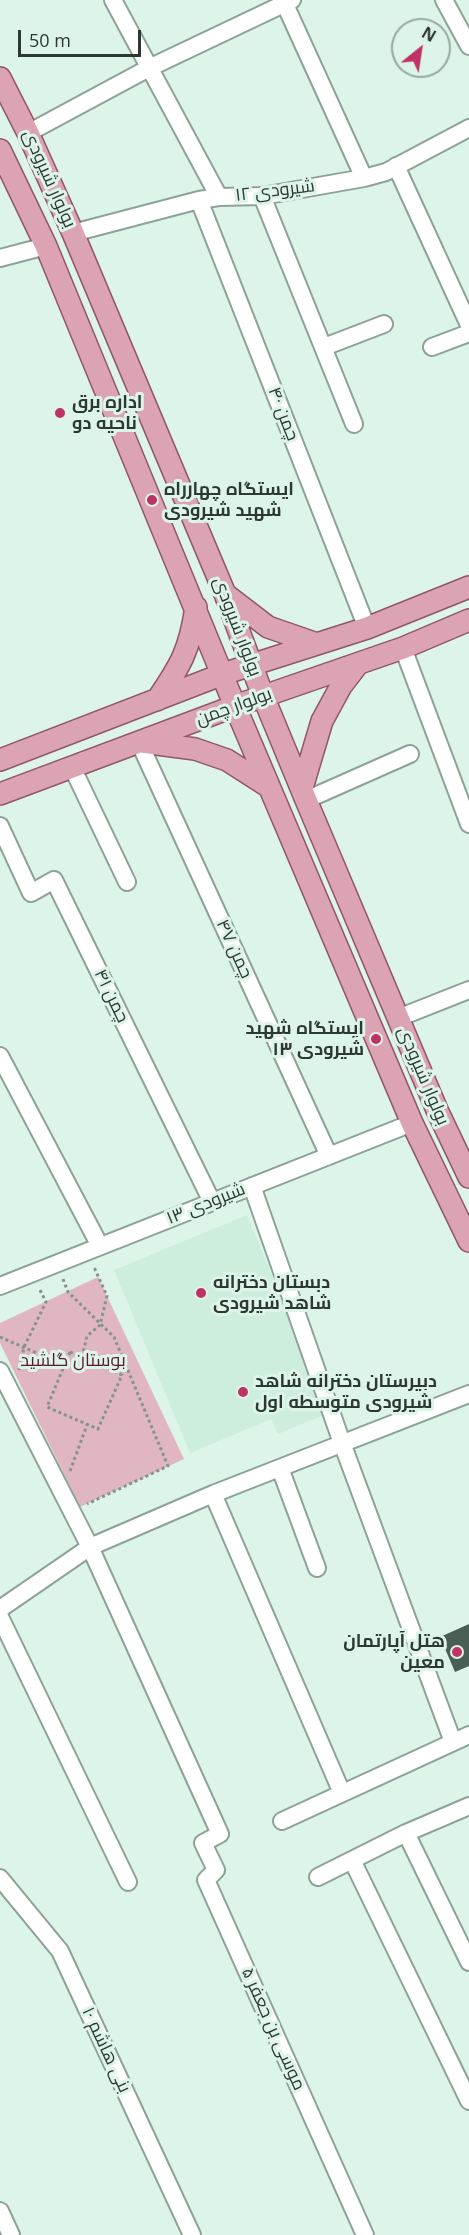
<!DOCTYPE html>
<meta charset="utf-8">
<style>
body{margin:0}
#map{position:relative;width:469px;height:2235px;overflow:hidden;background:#ddf4e8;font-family:"Open Sans",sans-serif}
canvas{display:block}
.north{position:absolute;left:391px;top:18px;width:60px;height:60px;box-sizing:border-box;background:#ddf4e8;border:2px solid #97a9a0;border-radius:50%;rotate:30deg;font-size:16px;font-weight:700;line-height:24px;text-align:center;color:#2e3833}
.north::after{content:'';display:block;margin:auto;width:21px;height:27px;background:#be3265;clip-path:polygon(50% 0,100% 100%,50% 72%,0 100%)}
.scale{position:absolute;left:18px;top:30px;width:123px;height:27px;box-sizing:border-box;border:3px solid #2e3833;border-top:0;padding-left:8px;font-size:18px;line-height:21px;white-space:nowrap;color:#2e3833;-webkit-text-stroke:4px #ddf4e8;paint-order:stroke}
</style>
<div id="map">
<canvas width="469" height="2235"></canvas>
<div class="north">N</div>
<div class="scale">50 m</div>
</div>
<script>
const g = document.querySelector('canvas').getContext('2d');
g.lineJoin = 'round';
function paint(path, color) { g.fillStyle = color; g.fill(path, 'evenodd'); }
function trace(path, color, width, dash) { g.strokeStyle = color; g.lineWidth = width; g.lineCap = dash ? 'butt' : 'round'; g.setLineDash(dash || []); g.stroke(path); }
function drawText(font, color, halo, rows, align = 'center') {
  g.font = font + ' "Open Sans",Cairo,sans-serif'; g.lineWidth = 6; g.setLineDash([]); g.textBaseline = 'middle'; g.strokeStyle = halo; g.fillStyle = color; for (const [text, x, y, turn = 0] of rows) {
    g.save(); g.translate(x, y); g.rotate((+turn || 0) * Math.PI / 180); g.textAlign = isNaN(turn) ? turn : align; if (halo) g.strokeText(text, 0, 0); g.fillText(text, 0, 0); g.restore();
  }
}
const built = new Path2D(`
 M247,1215L329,1413L278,1434L271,1419L190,1453L114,1270Z`);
const green = new Path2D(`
 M98,1277L184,1459L80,1507L0,1343V1323Z`);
const building = new Path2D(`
 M469,1624V1666L455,1672L440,1637Z`);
const path = new Path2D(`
 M63,1279L68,1292L114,1337L168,1466L87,1504
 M0,1337L64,1365
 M70,1352L122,1375L98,1429L47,1407Z
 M82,1357L87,1336L100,1325L107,1296L94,1267
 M19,1370L24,1347L46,1302L39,1288
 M70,1471L87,1425`);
const minor = new Path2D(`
 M113,0L219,197
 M283,0L364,178
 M444,0L469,46
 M28,133L149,68L292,0
 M396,166L469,325
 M262,196L354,424
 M199,200L367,628
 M73,233L199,200L219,197L262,196L364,178L386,172L469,128
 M0,258L46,246
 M324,347L384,324
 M432,347L469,333
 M403,648L469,824
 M139,742L329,1156
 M72,767L127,882
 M306,800L410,754
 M0,826L31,893L54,880L212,1202
 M398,1018L469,990
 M0,1056L100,1246
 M252,1186L342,1443L453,1742
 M0,1286L412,1123
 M0,1371L90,1547L220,1834L203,1843L216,1870L206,1880L365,2235
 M280,1468L317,1568
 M213,1494L342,1793
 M0,1609L90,1547L213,1494L469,1394
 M0,1617L128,1882
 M282,1821L469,1735
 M406,1833L469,1962
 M352,1860L469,2101
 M318,1877L406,1833L469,1806
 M0,1878L60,1951L192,2235
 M0,2211L11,2235`);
const major = new Path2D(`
 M0,78L28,133L73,233L225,594L263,696L306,800L437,1110L469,1177
 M0,150L46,246L235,706L412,1123L469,1241
 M225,594L268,627L317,644
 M157,700C181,665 190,649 196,607
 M142,742L195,749L227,760L269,787
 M0,760L223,674L367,628L469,587
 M302,788L322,721L341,686L358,664
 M0,794L235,706L403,648L469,620`);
const markers = [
 [60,413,6,"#be3265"],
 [152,500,6,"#be3265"],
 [376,1039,6,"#be3265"],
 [201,1293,6,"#be3265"],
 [243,1392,6,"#be3265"],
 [457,1652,6,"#be3265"]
];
const streetNames = [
 ["بولوار شیرودی",49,179,66],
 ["شیرودی ۱۲",275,191,-7],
 ["چمن ۴۰",283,414,69],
 ["بولوار شیرودی",237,627,69],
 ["بولوار چمن",234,707,-20],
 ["چمن ۴۷",234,949,65],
 ["چمن ۴۱",111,996,64],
 ["بولوار شیرودی",423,1076,67],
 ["شیرودی ۱۳",206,1204,-22],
 ["موسی بن جعفر ۵",273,2029,66],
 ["بنی هاشم ۱۰",106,2050,65]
];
const poiNames = [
 ["اداره برق",72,403],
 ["ناحیه دو",72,424],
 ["ایستگاه چهارراه",164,490],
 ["شهید شیرودی",164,511],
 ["ایستگاه شهید",364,1029,"right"],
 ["شیرودی ۱۳",364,1050,"right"],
 ["دبستان دخترانه",213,1283],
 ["شاهد شیرودی",213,1304],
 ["دبیرستان دخترانه شاهد",255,1382],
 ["شیرودی متوسطه اول",255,1403],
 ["هتل آپارتمان",445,1642,"right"],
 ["معین",445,1663,"right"]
];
const parkNames = [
 ["بوستان گلشید",73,1361]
];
paint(built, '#ceeedd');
paint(green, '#e0b7c0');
paint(building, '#4a5f54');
trace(minor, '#8da397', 20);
trace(major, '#905766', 24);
trace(path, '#84948c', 3, [3, 3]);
trace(minor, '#fff', 16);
trace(major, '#dca4b3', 21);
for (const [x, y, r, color] of markers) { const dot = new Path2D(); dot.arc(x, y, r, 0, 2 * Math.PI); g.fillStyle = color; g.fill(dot); trace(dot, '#ddf4e8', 2); }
drawText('18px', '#2e3833', '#ddf4e8', streetNames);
drawText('bold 18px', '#2e3833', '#ddf4e8', poiNames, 'left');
drawText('18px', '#5b1a30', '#ddf4e8', parkNames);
</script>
